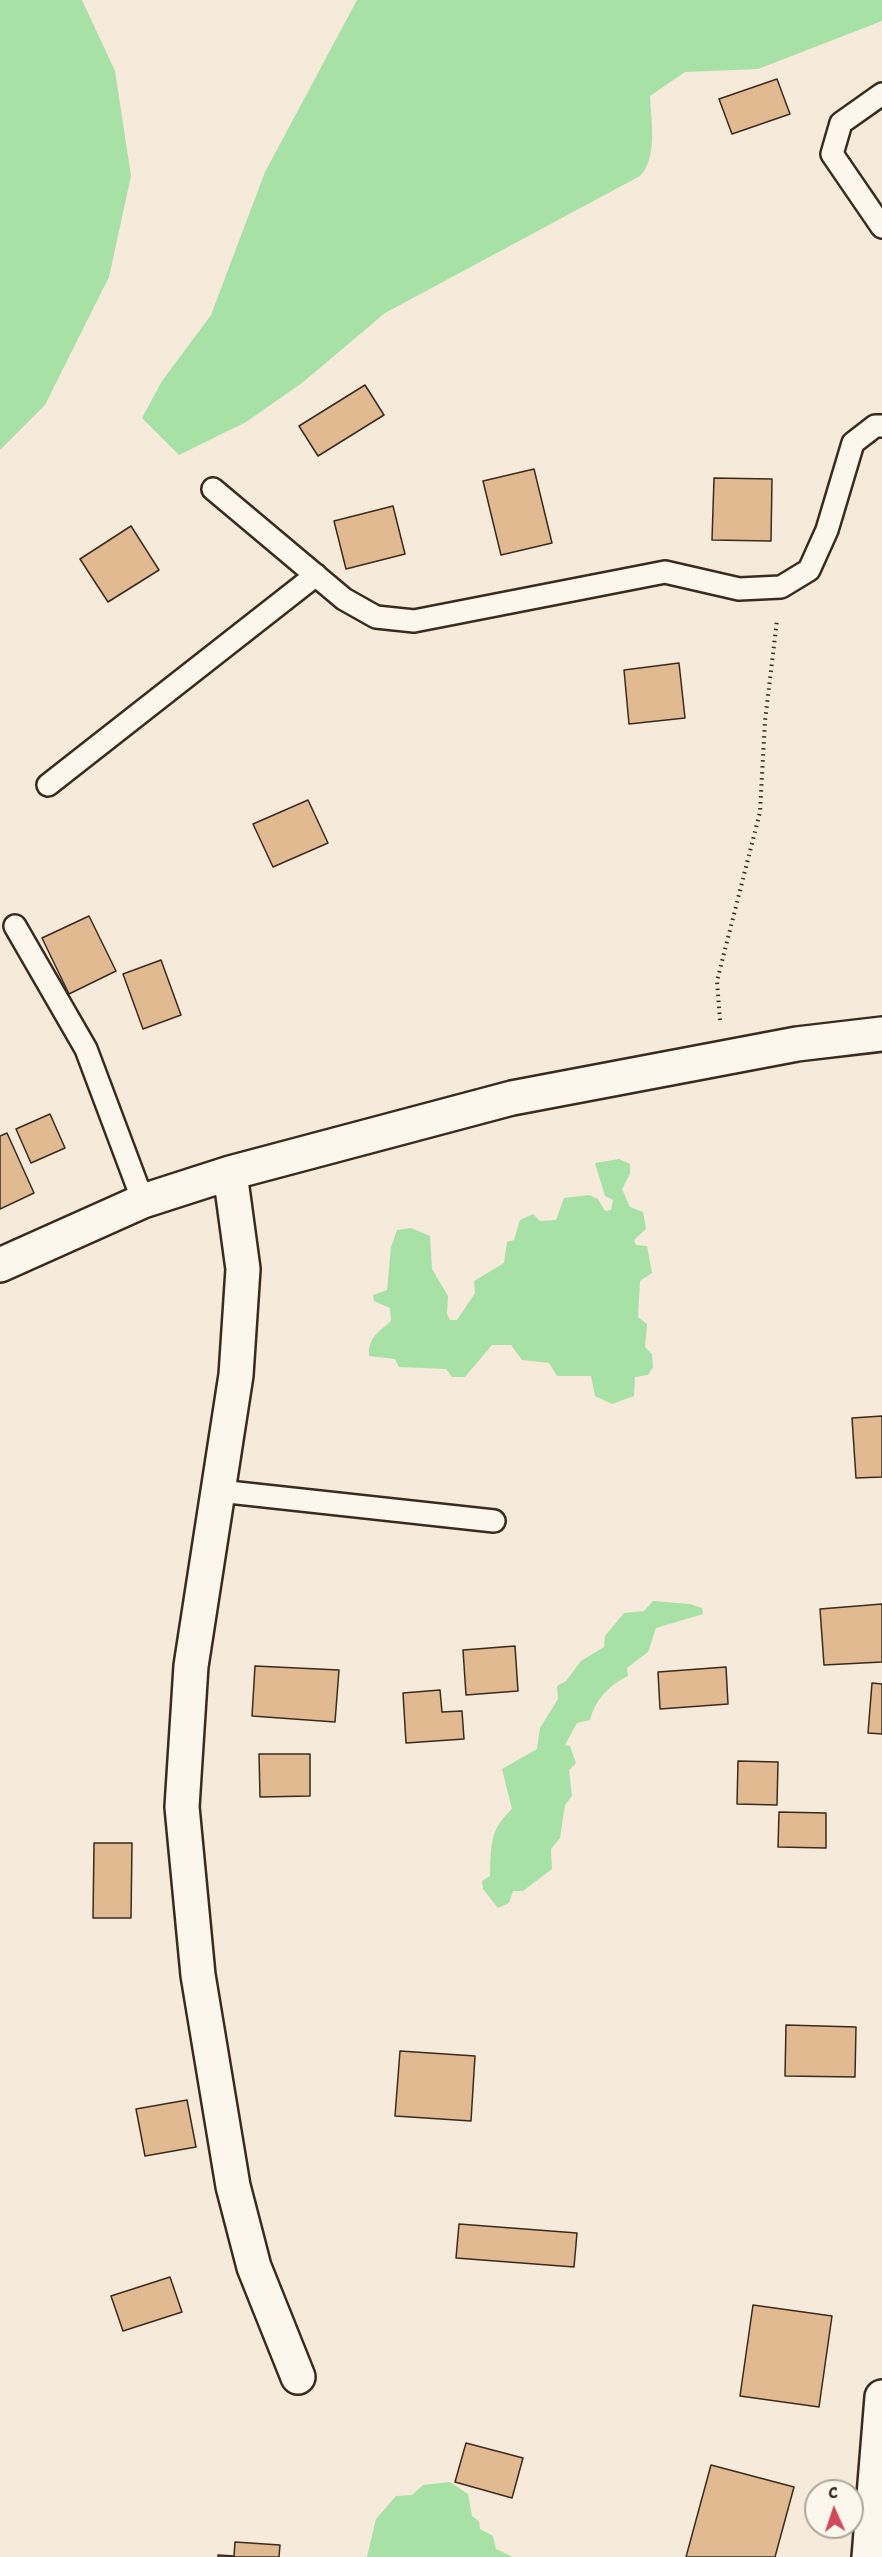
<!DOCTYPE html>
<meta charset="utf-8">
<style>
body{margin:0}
#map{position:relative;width:882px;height:2557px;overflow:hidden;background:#f6ebda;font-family:"Shantell Sans",sans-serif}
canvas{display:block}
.north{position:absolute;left:804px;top:2479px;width:60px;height:60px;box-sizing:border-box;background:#fbf7ec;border:2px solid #aea59a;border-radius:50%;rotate:357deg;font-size:16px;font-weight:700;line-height:24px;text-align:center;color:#3b2a1e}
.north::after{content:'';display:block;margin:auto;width:21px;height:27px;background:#d1495b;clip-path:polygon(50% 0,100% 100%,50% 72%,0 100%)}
</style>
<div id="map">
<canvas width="882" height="2557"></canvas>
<div class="north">С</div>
</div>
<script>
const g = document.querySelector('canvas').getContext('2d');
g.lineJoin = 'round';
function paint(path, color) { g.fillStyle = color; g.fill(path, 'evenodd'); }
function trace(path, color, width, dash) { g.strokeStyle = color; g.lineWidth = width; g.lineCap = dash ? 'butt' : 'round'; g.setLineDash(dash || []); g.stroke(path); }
const green = new Path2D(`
 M0,0H82L115,71L131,176L109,277L45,405L0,450Z
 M357,0H882V21L758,69L685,72L650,96C651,121 658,157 640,176L385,313L302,383L246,422L179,455L142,418L162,381L211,315L265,172Z
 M619,1159L630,1164V1174L622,1189L630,1207L643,1212L646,1229L634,1240L636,1245L647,1246L652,1273L640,1281L638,1317L647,1324L645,1347L652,1354L653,1367L648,1375L635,1377L634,1396L612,1404L595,1396L591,1376H557L549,1363L522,1360L511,1345H492L465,1377H452L446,1369L399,1367L395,1359L369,1356C368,1337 378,1333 391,1321L390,1308L374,1301L373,1295L387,1290L391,1247L397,1230L411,1228L430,1236L432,1269L448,1296L447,1314L450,1320H457L475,1293L474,1281L504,1263L507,1242L514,1240L520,1220L533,1214L540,1221L556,1220L564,1198L589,1195L598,1199L605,1211L611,1210L613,1200L605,1196L595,1163Z
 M653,1601L690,1604L702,1608L703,1614L656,1628L648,1652L627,1668L628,1676C609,1685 595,1700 590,1720L577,1723L565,1745L570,1746L576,1763L569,1770L572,1796L565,1805L560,1838L551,1849L552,1869L523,1891H513L509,1903L498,1908L483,1889L482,1881L490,1876C491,1847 489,1830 512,1809L502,1769L537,1749L540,1728L558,1699L557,1686L566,1681L581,1661L604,1647L605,1636L624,1613L644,1611Z
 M450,2482L468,2494L472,2516L479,2521L480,2529L493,2536L496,2549L513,2557H367L376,2519L396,2496L412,2495L423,2485Z`);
const building = new Path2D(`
 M777,79L790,114L732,134L719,99Z
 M365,385L384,415L318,456L299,426Z
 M534,469L552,543L501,555L483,481Z
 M714,478L772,479L771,541L712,540Z
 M393,506L405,554L346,569L334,521Z
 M131,526L159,570L108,602L80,559Z
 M679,663L685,718L629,724L624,670Z
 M308,800L328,843L273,867L253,824Z
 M89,916L116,971L69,994L42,938Z
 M161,960L181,1015L143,1029L123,974Z
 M50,1114L65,1148L31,1163L16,1129Z
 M7,1133L34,1193L0,1209V1136Z
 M882,1416V1477L856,1478L852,1418Z
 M882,1604V1662L824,1665L820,1609Z
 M515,1646L518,1691L466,1695L463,1650Z
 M255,1666L339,1670L335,1722L252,1716Z
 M726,1667L728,1704L660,1709L658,1672Z
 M872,1683L882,1684V1734L868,1733Z
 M440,1690L442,1712L462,1711L464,1739L406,1743L403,1693Z
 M259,1754H310V1796L260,1797Z
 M738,1761L778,1762L777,1805L737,1804Z
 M779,1812L826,1813V1848L778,1847Z
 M94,1843H132L131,1918H93Z
 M786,2025L856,2027L855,2077L785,2076Z
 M400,2051L475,2056L471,2121L395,2116Z
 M187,2100L196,2147L145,2156L136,2109Z
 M459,2224L577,2233L574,2267L456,2258Z
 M170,2277L182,2312L123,2331L111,2296Z
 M753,2305L832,2316L819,2407L740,2396Z
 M466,2443L523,2458L512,2498L455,2482Z
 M711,2465L794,2487L775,2557H686Z
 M235,2542L280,2545L279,2557H218V2555L234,2556Z`);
const path = new Path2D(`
 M720,1020L717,981L760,812L765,721L777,620`);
const lane = new Path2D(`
 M882,94L841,123L832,154L882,227
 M213,489L344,599L376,617L414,621L665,572L739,589L781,587L809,570L827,530L853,443L875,426H882
 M48,785L316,575
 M15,926L86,1049L143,1201
 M219,1491L494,1521`);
const street = new Path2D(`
 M230,1173L243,1269L236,1375L191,1666L182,1807L198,1975L233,2186L254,2267L298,2377
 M0,1265L143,1201L230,1173L512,1098L797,1044L882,1034
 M869,2557L882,2397`);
paint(green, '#a8e1a5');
paint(building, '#e1ba92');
trace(building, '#3b2a1e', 1.5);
trace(lane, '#3b2a1e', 26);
trace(street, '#3b2a1e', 38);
trace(path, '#3b2a1e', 4, [1.5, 4.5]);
trace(lane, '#fbf7ec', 21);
trace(street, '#fbf7ec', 33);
</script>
